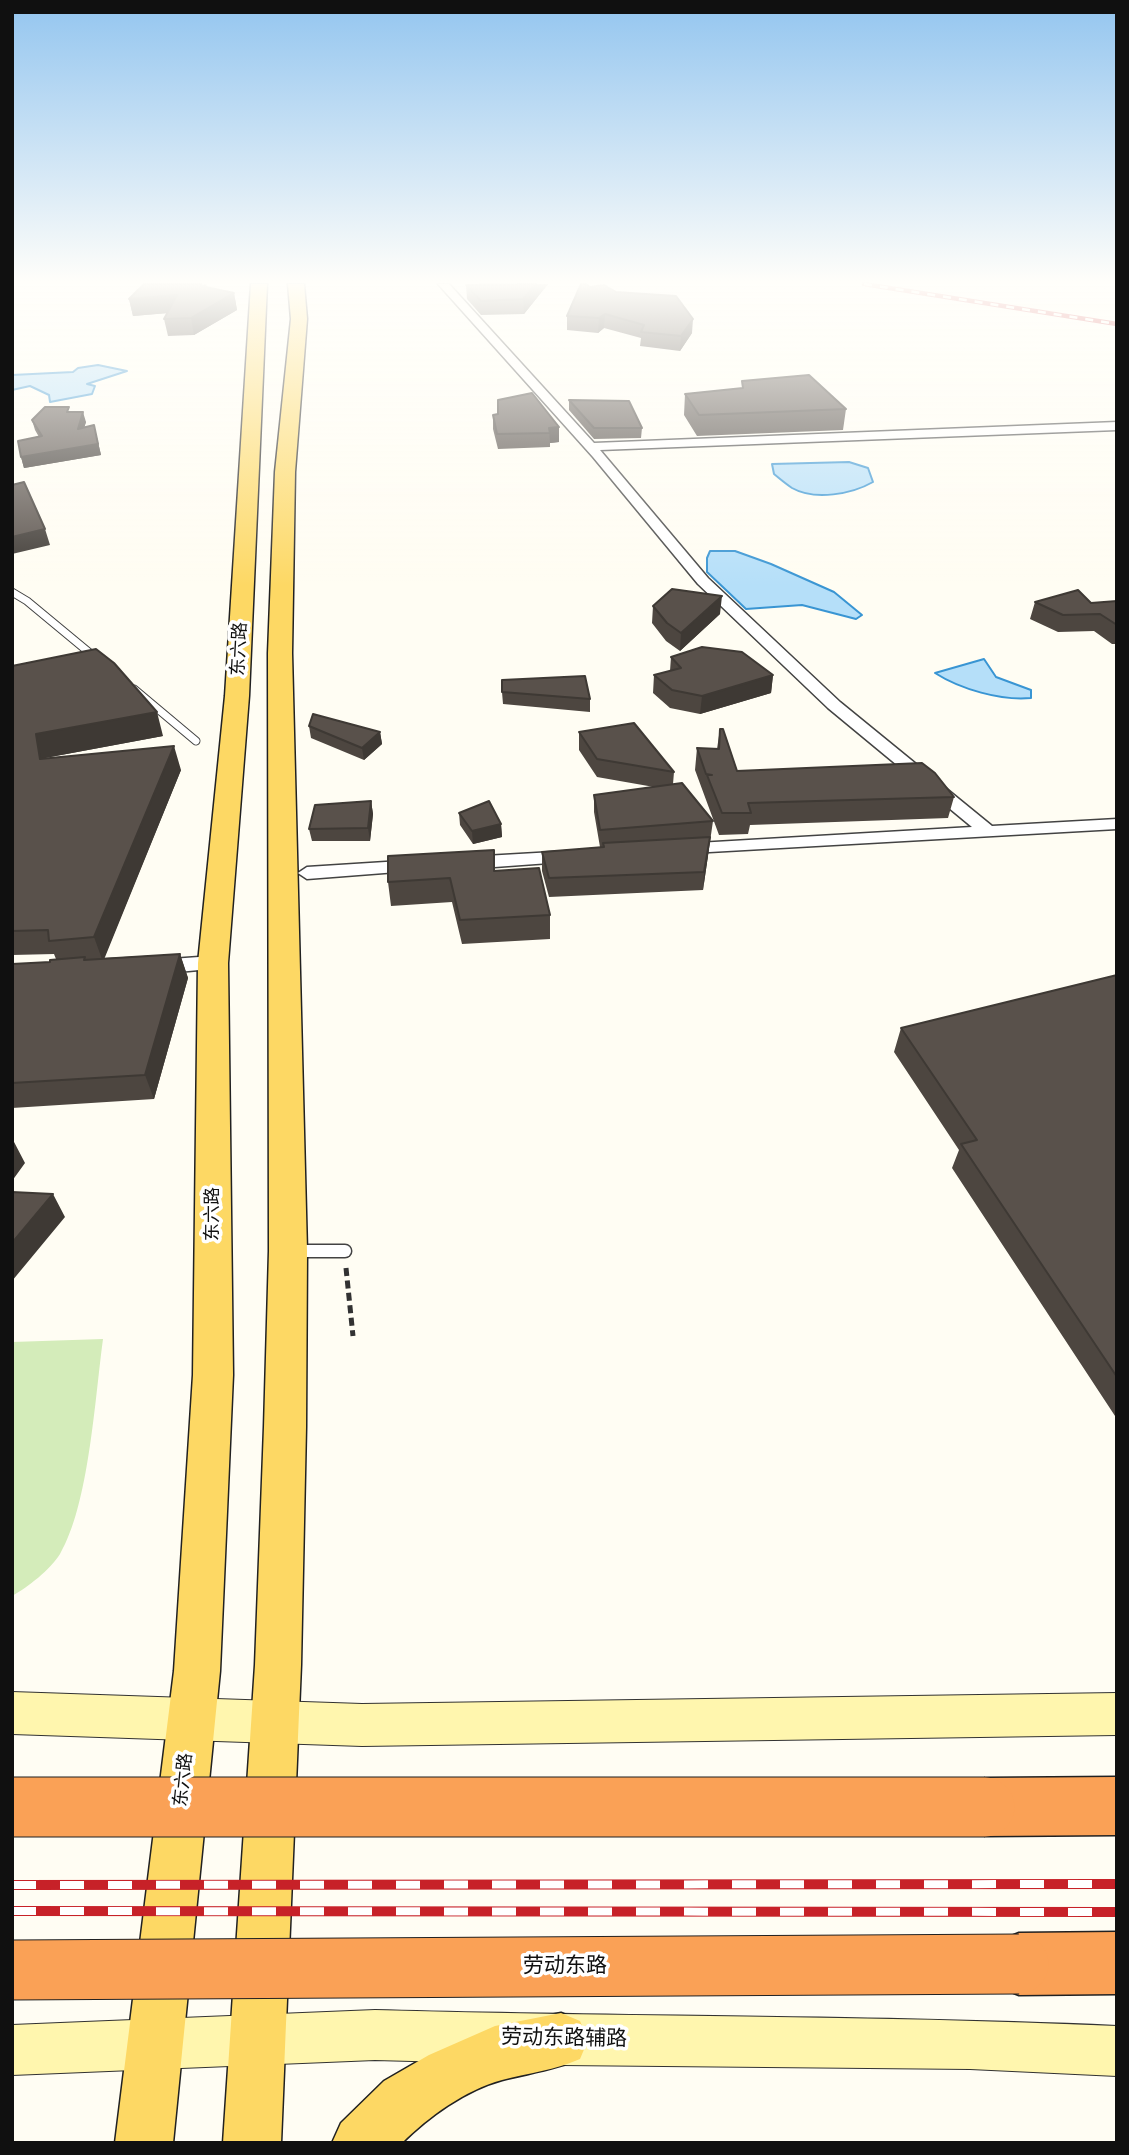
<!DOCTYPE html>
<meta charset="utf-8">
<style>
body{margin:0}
#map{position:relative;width:1129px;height:2155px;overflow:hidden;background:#fffdf3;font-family:"Source Serif 4",serif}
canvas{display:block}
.frame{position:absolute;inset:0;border:14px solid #101010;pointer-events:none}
</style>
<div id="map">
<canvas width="1129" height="2155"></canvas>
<div class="frame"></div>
</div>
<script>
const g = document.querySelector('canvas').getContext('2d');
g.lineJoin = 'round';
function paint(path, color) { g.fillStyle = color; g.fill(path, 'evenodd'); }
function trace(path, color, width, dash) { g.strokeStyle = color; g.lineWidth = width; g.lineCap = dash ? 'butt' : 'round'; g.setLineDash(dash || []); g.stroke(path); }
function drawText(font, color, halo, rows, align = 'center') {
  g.font = font + ' "Source Serif 4","Noto Sans SC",serif'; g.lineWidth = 7; g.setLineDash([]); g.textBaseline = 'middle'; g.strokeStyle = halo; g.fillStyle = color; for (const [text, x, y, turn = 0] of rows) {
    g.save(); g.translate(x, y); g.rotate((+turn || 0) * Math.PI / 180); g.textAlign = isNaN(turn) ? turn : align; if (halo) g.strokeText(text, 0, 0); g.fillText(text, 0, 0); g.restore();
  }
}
const green = new Path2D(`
 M103,1339C95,1398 89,1505 60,1554C50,1570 28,1587 12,1596V1342Z`);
const water = new Path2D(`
 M98,365L127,371L87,384L95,386L92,394L50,402L49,395L30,386L12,390V375L73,372L78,368Z
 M849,462L868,468L873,482C852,494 815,501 792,488C786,484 780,479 774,474L772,464Z
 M710,551H735L771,564L834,592L862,615L856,619L802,605L746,609L707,572V558Z
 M984,659L996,677L1031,690V698C1001,701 960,689 935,673Z`);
const path = new Path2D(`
 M346,1268L353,1336`);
const laneFar1 = new Path2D(`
 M12,592L27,601L97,659
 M134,689L196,741`);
const lane = new Path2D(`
 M294,1251H345`);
const street = new Path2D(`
 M438,284H449L594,443L1117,422V430L600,450L708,578L840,702L992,826L1117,819V829L674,854L671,850L674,846L680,844L972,827L828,708L698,584L593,457Z
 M571,851L580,857L577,861L467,869L458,863L467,857Z
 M417,860L426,866L423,870L307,879L298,873L307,867Z
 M213,956L220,958L223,963L220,968L157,974L150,972L147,967L150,962L157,960Z`);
const secondary = new Path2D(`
 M12,1692L362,1704L1117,1693V1735L362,1746L12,1734Z
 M375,2010C622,2017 870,2015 1117,2026V2076L970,2069L561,2065L375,2060L12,2075V2025Z`);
const primary = new Path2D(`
 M251,284H267L249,696L228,963L233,1375L220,1671L173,2143H115L174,1671L193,1375L198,963L225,696Z
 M288,284H304L307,319L295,472L292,653L307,1251L306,1427L301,1665L281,2143H223L255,1665L264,1427L269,1251L268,653L275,472L291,319Z
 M561,2013L580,2021L588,2040L580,2059C555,2070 529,2073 502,2080C465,2090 428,2117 402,2143H332L341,2123L384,2081L429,2055L495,2026Z`);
const highway = new Path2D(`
 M1117,1777V1835L985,1836L965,1827L956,1807L965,1787L985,1778Z
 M1117,1932V1994L1019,1995L997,1986L988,1964L997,1942L1019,1933Z`);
const railFar1 = new Path2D(`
 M864,284L1117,324`);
const rail = new Path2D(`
 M12,1885L1117,1884
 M12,1911L1117,1912`);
const highwayBridge = new Path2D(`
 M12,1807H985
 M12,1970L1019,1964`);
const wall = new Path2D(`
 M207,284L206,287L234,293L237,310L194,335L168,336L164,319L167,313L133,316L129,299Z
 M548,284L524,314L481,315L467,299L466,285Z
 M590,287L692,333L680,351L640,346L641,338L604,328L598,333L567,330V316Z
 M742,381L846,409L843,430L697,436L684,415L685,394L742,388Z
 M532,393L559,442L550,443V447L498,449L493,429V415L498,414Z
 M569,400L642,428L641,438L594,439L569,410Z
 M71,412L86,422L84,427L94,425L101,455L24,468L21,457L39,437L35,430L32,420Z
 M1117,601V644H1112L1094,631L1058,632L1030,619L1035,602L1091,603Z
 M653,606L720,614L680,651L666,641L652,623Z
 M671,657L773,675L771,693L700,714L670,708L653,693L654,675L670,671Z
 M12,666L163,736L45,758V759L181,770L104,958L180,954L188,978L154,1099L12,1108V964L50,962L56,959L54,954L12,955Z
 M502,692L590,699V712L503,704Z
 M309,726L380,732L382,744L364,760L311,738Z
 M720,729L737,771L954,797L948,818L750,825L748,834L719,835L695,770L697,748L717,749Z
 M579,732L674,772L673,784L713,821L703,890L549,897L542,871V852L600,847L594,812V795L654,787L597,777L579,750Z
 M371,801L373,814L370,841H312L309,829Z
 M459,813L501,824L502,837L473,844L460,825Z
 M495,871L550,915V939L462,944L452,902L391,906L388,882Z
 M1117,975V1419L952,1168L959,1150L894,1052L901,1028Z`);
const shadedWall = new Path2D(`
 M536,284H548L524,314L523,299Z
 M234,293L237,310L194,335L191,318Z
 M177,295L181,312L133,316L129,299Z
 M605,314L604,328L598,333L599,318Z
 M693,319L692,333L680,351L681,336Z
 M83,412L86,422L81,439L78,429Z
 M94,425L101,455L24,468L21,457Z
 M559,427V442L550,443L549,428Z
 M45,529L50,545L12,554V537Z
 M722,596L720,614L680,651L681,633Z
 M773,675L771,693L700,714L702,696Z
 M157,712L163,736L45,758L48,783L40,759L36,734Z
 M380,732L382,744L364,760L362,748Z
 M174,746L181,770L103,962L94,937Z
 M371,801L373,814L370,841L368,828Z
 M501,824L502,837L473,844L472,831Z
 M710,837L708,856L703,890L704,872Z
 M180,954L188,978L154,1099L145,1075Z
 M13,1140L25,1163L12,1181V1141Z
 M53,1194L65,1217L12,1281V1243Z`);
const building = new Path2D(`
 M144,284H201V286L234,293L191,318L164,319L177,295L129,299Z
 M536,284L523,299L481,301L466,285Z
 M581,284H586L590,287L604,285L616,292L676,296L693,319L681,336L641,332L644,325L605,314L599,318L567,316Z
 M809,375L846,409L699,415L685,394L743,388L742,381Z
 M532,393L559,427L549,428L550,433L497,434L493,415L498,414V400Z
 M569,400L629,401L642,428H594Z
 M45,407H69L67,412H83L78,429L94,425L98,444L21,457L18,441L42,436L32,420Z
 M24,482L45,529L12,537V485Z
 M672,589L722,596L681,633L667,623L653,606Z
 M1078,590L1091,603L1117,601V625L1100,614L1063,615L1035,602Z
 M702,647L742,652L773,675L702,696L672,690L654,675L681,668L671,657Z
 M96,649L114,663L157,712L36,734L40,759L174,746L94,937L49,941L48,930L12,931V666Z
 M585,676L590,699L502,692V680Z
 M313,714L380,732L362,748L309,726Z
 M634,723L674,772L597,759L579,732Z
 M720,729H723L737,771L922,763L935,773L954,797L748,803L751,813H722L707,775H712L706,774L697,748L719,749Z
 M682,783L713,821L600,830L594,795Z
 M371,801L368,828L309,829L315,805Z
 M489,801L501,824L472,831L459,813Z
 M710,837L704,872L549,878L542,852L604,847L603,843Z
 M494,850V871L539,868L550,915L460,920L450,878L388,882V856Z
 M180,954L145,1075L12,1083V964L50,962V960L85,957L84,960Z
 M1117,975V1377L961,1144L977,1140L901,1028Z
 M12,1192L53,1194L12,1243Z`);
const streetNames = [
 ["东六路",240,649,-87],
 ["东六路",213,1214,-90],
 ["东六路",184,1780,-84]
];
const nearStreetnames = [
 ["劳动东路",565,1967],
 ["劳动东路辅路",564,2039,1]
];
paint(green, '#d4ecba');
paint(water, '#b5dff9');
trace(water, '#3995d3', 2);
trace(laneFar1, '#434343', 9);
trace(lane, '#434343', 15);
trace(street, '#434343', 3);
trace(secondary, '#323232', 2);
trace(primary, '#212121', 3);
trace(highway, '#212121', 3);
trace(path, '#323232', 5, [8, 4.5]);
trace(laneFar1, '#fff', 7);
trace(lane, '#fff', 12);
paint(street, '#fff');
paint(secondary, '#fff6ae');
paint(primary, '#fdd864');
paint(highway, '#faa156');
trace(railFar1, '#c72128', 4.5);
trace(rail, '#c72128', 10);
trace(railFar1, '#fff', 2.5, [8]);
trace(rail, '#fff', 8, [24]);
trace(highwayBridge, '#212121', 61, []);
trace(highwayBridge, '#faa156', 59);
paint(wall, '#4d4640');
paint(shadedWall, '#3e3934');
paint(building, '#59514b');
trace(building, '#3e3934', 2);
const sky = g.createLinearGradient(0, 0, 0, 586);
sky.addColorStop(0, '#93c5ef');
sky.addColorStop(0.48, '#fffefa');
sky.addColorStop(1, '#fffefa00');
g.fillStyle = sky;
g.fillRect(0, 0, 1129, 586);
drawText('18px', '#101010', '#fff', streetNames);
drawText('21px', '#101010', '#fff', nearStreetnames);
</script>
